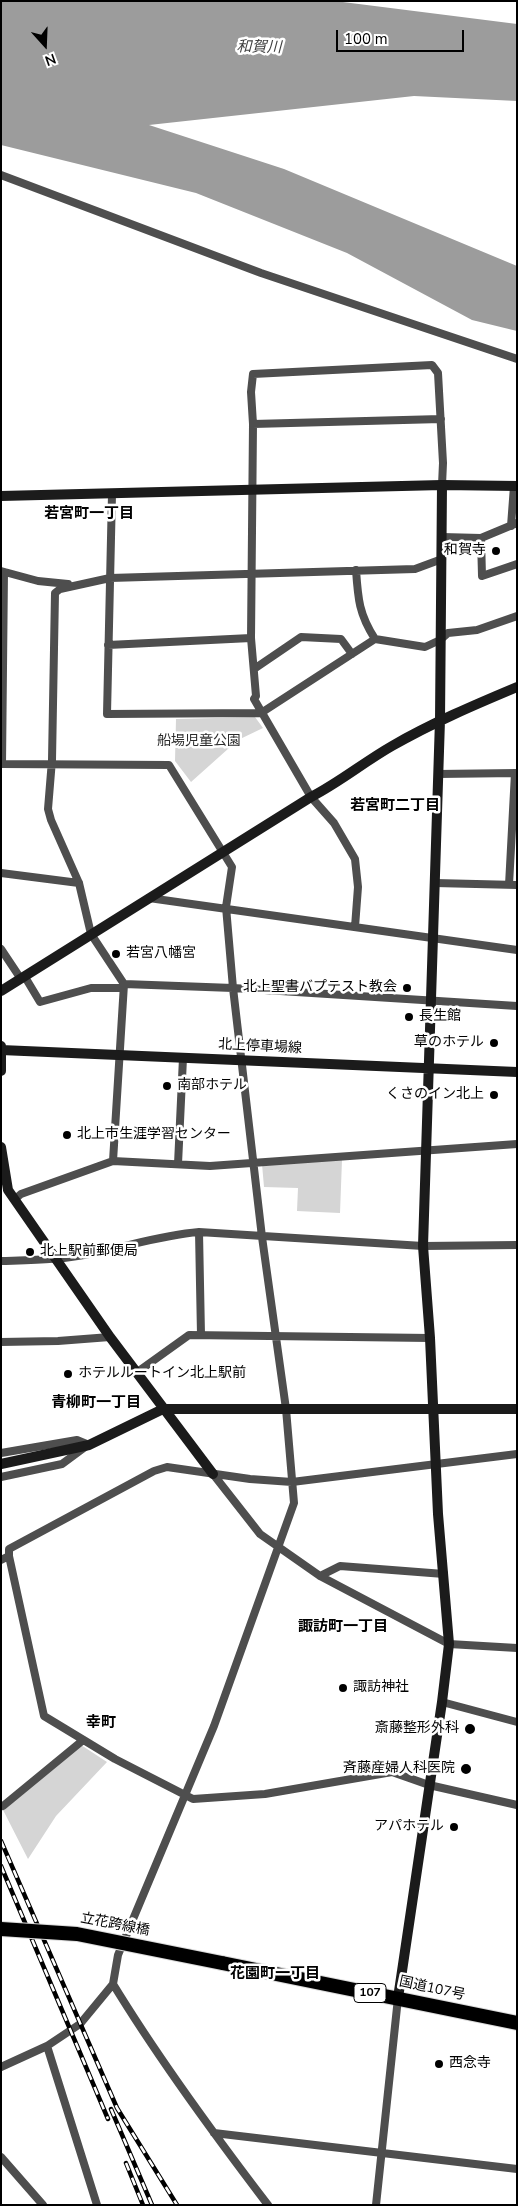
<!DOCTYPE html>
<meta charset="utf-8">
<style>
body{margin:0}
#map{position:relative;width:518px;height:2206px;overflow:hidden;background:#fff;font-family:"Nunito Sans",sans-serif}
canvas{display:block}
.frame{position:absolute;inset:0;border:2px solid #000;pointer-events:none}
.north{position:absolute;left:20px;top:20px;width:50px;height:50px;-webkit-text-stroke:4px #fff;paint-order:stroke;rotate:160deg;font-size:14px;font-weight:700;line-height:20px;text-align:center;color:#000}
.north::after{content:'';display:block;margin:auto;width:18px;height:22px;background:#000;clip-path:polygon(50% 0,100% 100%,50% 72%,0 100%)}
.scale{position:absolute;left:336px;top:30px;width:128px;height:22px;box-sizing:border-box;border:2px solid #000;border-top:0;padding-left:6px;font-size:15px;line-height:18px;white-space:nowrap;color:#000;-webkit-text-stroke:4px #fff;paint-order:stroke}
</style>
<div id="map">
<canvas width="518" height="2206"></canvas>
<div class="frame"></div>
<div class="north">N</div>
<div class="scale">100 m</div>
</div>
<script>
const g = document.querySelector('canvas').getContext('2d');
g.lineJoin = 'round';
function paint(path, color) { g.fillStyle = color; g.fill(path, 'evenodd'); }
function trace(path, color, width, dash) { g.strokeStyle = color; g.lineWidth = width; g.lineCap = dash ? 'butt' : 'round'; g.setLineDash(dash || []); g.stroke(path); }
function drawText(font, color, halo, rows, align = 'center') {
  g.font = font + ' "Nunito Sans","Noto Sans JP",sans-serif'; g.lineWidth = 5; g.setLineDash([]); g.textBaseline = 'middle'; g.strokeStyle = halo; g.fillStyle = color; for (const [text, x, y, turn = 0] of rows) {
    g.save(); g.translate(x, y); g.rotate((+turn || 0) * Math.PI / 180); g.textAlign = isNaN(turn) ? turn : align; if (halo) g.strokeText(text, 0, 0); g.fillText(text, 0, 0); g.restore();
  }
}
const green = new Path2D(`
 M255,717L263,728L238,740L191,782L175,761L176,719Z
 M342,1160L340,1213L297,1211L298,1188L264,1187L262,1164Z
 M81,1745L107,1762L56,1816L28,1859L2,1808Z`);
const water = new Path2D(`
 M1,1H335L517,24V101L414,96L149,125L284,169L517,266V331L472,320L347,253L196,193L1,145Z`);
const street = new Path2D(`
 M1,175L261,273L517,359
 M253,424L441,419
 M112,494L107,714L261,713L375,639L425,647L440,640L448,633L477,630L517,616
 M511,526L514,486
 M442,537L481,538L517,523
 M481,538L482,576L517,564
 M442,559L415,569L110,578L60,589L55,593L52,760L48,809L51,820L79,883L91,934L124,984L233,988L517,1006
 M356,570C358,599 359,614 375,639
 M1,571L38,581L68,584
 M108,645L251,638
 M254,669L301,637L341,639L352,654
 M1,764L169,765L232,867L226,907L233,988L262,1237L286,1409L294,1503L214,1726L118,1955L113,1984L80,2024L47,2046L1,2067
 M2,764L4,572
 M438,774L517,773
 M1,873L79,883
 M435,883L517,885
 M509,885L515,773
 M149,898L517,950
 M355,927L358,887L355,859L334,823L311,797L254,699L256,696L251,638L253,424L251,392L253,374L432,365L438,373L443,463L442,485
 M1,949L21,979
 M25,977L40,1002L91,988H123
 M113,1161L124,984
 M178,1164L183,1058
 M15,1199L21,1194L113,1161L210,1166L517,1144
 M199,1232L201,1335
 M1,1261C32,1260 63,1260 93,1253C129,1246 162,1235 199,1232L423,1246L517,1245
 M1,1342L58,1341L110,1337
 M136,1373L189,1335L430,1338
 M1,1453L77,1440L89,1445
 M213,1474L260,1534L320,1576L449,1644L517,1648
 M1,1477L62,1464L85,1447
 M9,1556L44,1716L115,1759L193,1799L265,1794L392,1772L429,1785L517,1805
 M1,1560L9,1556V1549L154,1471L167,1467L250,1479L292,1482L517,1454
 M320,1576L340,1566L444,1574
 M442,1702L517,1722
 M3,1806L82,1741
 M113,1984C160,2061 213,2133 268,2205
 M47,2046L97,2205
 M214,2133L517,2169
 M1,2157L43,2205
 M376,2205L398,1998`);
const secondary = new Path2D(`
 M1,496L442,485L517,486
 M1,991L311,797C340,782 364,762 392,746C432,723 474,705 517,687
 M1,1046V1071
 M1,1050L517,1072
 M1,1147L8,1190L110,1337L213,1474
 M1,1464L89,1445L163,1409H517
 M398,1998L442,1702L449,1644L438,1514L430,1338L423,1246L440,720L442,485`);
const highway = new Path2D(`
 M222,1963L517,2023`);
const rail = new Path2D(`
 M1,1841L117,2108L177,2205
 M1,1866L108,2119
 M111,2109L152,2205
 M126,2163L143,2205`);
const highwayBridge = new Path2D(`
 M1,1929L77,1934L222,1963`);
const markers = [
 [496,551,5,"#000"],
 [116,954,5,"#000"],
 [407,988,5,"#000"],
 [409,1017,5,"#000"],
 [494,1043,5,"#000"],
 [167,1086,5,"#000"],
 [494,1095,5,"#000"],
 [67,1135,5,"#000"],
 [30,1252,5,"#000"],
 [68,1374,5,"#000"],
 [343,1688,5,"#000"],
 [470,1729,6,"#000"],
 [466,1769,6,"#000"],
 [454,1827,5,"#000"],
 [439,2064,5,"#000"]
];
const shields = [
 [370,1993,32]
];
const shieldNames = [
 ["107",370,1993]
];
const poiNames = [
 ["和賀寺",486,551,"right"],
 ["若宮八幡宮",126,954],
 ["北上聖書バプテスト教会",397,988,"right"],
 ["長生館",419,1017],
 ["草のホテル",484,1043,"right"],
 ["南部ホテル",177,1086],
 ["くさのイン北上",484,1095,"right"],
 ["北上市生涯学習センター",77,1135],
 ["北上駅前郵便局",40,1252],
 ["ホテルルートイン北上駅前",78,1374],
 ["諏訪神社",353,1688],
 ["斎藤整形外科",459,1729,"right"],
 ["斉藤産婦人科医院",455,1769,"right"],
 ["アパホテル",444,1827,"right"],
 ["西念寺",449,2064]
];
const parkNames = [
 ["船場児童公園",199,742]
];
const streetNames = [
 ["北上停車場線",260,1047,3],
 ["立花跨線橋",115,1925,11],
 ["国道107号",432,1989,12]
];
const waterNames = [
 ["和賀川",259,48,1]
];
const neighbourhoodNames = [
 ["若宮町一丁目",89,514],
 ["若宮町二丁目",395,806],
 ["青柳町一丁目",96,1403],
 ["諏訪町一丁目",343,1627],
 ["幸町",101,1723],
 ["花園町一丁目",275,1974]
];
paint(green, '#d5d5d5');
paint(water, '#9c9c9c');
trace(highway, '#dbdbdb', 16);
trace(street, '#4e4e4e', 8);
trace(secondary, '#1b1b1b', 10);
trace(highway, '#000', 14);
trace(rail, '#000', 4.5);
trace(rail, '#fff', 2.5, [8]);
trace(highwayBridge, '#dbdbdb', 16, []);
trace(highwayBridge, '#000', 14);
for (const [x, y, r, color] of markers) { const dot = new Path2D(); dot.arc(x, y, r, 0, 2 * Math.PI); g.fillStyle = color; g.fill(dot); trace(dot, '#fff', 2); }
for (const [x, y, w] of shields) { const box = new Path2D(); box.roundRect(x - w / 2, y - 9.5, w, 19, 4); g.fillStyle = '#fff'; g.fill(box); trace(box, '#000', 1); }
drawText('bold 12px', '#000', null, shieldNames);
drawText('14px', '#000', '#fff', poiNames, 'left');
drawText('14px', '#2c2c2c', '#fff', parkNames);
drawText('14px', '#000', '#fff', streetNames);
drawText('italic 15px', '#3d3d3d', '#fff', waterNames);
drawText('bold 15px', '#000', '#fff', neighbourhoodNames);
</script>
